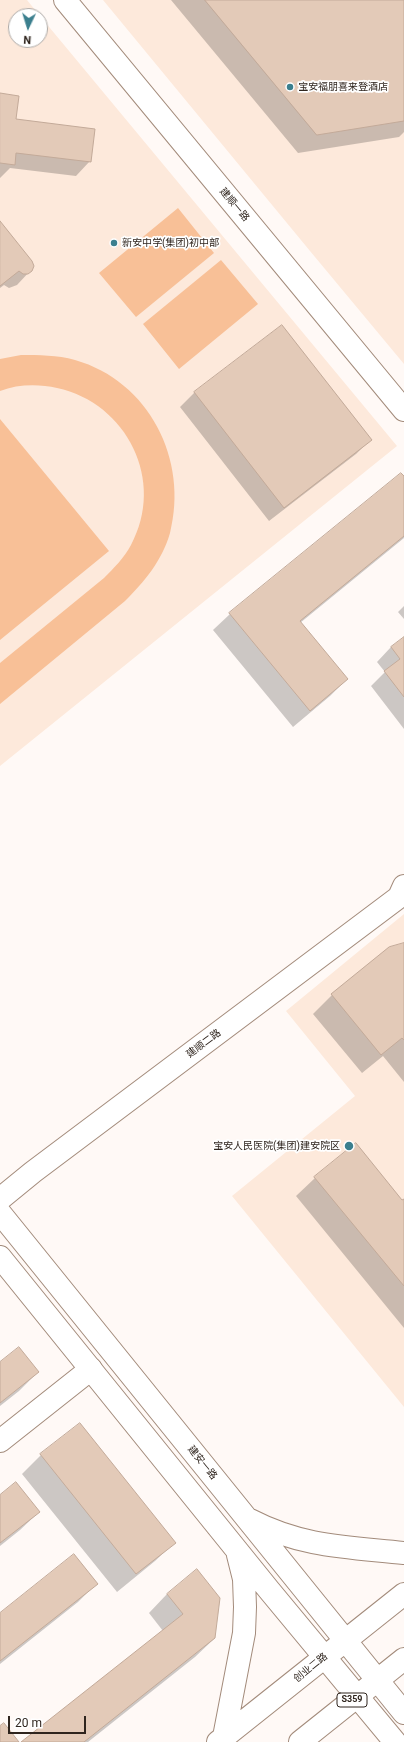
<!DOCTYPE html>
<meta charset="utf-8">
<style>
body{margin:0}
#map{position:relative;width:404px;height:1742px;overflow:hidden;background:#fff9f6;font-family:Roboto,sans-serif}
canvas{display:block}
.north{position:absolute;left:8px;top:8px;width:40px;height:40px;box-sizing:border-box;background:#fff;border:1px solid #aca8a5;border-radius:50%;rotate:184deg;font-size:11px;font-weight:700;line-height:16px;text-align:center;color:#2f251e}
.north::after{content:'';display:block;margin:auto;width:14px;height:18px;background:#3b7f8e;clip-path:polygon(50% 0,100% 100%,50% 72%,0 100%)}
.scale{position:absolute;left:8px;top:1716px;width:78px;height:18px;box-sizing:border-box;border:2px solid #2f251e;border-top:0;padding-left:5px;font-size:12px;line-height:14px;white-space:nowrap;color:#2f251e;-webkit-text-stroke:3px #fff;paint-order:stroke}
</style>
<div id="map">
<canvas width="404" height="1742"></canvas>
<div class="north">N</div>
<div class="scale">20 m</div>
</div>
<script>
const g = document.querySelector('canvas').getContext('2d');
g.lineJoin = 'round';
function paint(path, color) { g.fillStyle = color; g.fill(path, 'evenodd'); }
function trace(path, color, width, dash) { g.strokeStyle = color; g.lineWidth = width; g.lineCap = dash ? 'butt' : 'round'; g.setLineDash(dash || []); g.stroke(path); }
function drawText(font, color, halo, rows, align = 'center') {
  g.font = font + ' Roboto,"Noto Sans SC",sans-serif'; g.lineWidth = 3.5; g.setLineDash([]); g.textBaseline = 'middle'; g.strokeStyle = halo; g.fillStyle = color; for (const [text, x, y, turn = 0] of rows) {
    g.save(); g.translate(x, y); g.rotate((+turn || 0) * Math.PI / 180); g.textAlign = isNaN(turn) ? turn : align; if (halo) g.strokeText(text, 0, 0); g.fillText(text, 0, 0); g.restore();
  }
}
const built = new Path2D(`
 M0,0H27L40,16H16V40H40V16L397,446L0,766Z
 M103,0H404V364L310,251Z
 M404,914V1407L232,1196L355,1096L286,1011Z`);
const green = new Path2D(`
 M178,208L214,253L136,317L99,273Z
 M221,260L258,304L179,369L143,324Z
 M21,355C39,355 57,355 75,360C149,381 189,460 170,533C162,561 144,582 125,601L0,704V663L104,578C114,568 124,558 131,545C166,481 127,403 57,388C39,384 18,384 0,391V359Z
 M0,419L109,551L0,640Z`);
const shadow = new Path2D(`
 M171,0H404V132L399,137L298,153Z
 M0,94L15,120L90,161L76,176L10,168L0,178Z
 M0,223L31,270L17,285L9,288L4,285L0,288Z
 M281,326L370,440L356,454L269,521L180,407L194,393Z
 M401,474L404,478V538L300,623L347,679L330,696L293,727L213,630L230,614Z
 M404,606V619L398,612Z
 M404,638V729L371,686L385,672L377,662L391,647Z
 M404,944V1082L383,1056L362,1073L313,1014L332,995L390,948Z
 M315,1178L402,1202L404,1200V1328L296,1196Z
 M0,1363L38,1372L19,1391L0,1406Z
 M41,1455L174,1543L155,1561L117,1592L22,1474Z
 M0,1497L39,1512L20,1530L0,1546Z
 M96,1584L78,1602L0,1664V1614Z
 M167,1594L215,1638L195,1657L88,1742H23L163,1631L149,1613Z`);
const building = new Path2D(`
 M205,0H404V121L317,135Z
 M0,93L19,96L16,119L95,129L91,162L16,153L15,165L0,163Z
 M0,221L32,261L34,266L32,271L28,274H23L19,271L0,286Z
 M282,325L372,440L284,508L194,392Z
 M401,473L404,476V536L300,621L348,679L310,711L229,613Z
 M404,637V697L384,671L400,659L391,647Z
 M404,943V1040L402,1038L381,1055L331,994L389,947Z
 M356,1143L402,1200L404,1199V1286L314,1177Z
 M19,1347L39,1372L0,1403V1362Z
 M80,1423L176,1543L136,1574L40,1454Z
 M16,1482L40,1512L0,1543V1495Z
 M74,1554L98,1584L0,1661V1613Z
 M197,1569L220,1598L215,1638L84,1742H21L183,1614L167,1594Z
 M4,1723L19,1742H0V1726Z`);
const minor = new Path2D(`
 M65,0L404,410
 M0,1199L33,1172L399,897L404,886
 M0,1441L91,1369`);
const major = new Path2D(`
 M0,1213L404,1713
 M0,1257L269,1590L395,1742
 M250,1520C302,1547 347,1547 404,1553
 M224,1737L244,1633L245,1607L244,1579L238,1555
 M218,1742L404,1594
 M300,1742L404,1659`);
const markers = [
 [290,87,4,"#3b7f8e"],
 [114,243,4,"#3b7f8e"],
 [349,1146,5,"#3b7f8e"]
];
const shields = [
 [352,1700,30]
];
const shieldNames = [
 ["S359",352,1700]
];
const poiNames = [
 ["宝安福朋喜来登酒店",298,87],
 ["新安中学(集团)初中部",122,243],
 ["宝安人民医院(集团)建安院区",340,1146,"right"]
];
const streetNames = [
 ["建顺一路",234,205,50],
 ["建顺二路",204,1044,-37],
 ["建安一路",202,1463,51],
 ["创业二路",311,1668,-39]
];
paint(built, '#fde9db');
paint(green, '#f8c097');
paint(shadow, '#0003');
paint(building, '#e3cab8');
trace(building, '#c3aa99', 1);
trace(minor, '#a38b7b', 24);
trace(major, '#a38b7b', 24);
trace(minor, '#fff', 22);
trace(major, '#fff', 22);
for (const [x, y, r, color] of markers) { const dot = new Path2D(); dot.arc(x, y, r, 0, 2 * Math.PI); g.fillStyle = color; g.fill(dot); trace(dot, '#fff', 1.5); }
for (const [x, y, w] of shields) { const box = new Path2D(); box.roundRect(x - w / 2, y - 7, w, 14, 3); g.fillStyle = '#fff'; g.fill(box); trace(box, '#2f251e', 1); }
drawText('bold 9px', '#2f251e', null, shieldNames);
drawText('10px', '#2f251e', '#fff', poiNames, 'left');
drawText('10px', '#2f251e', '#fff', streetNames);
</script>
